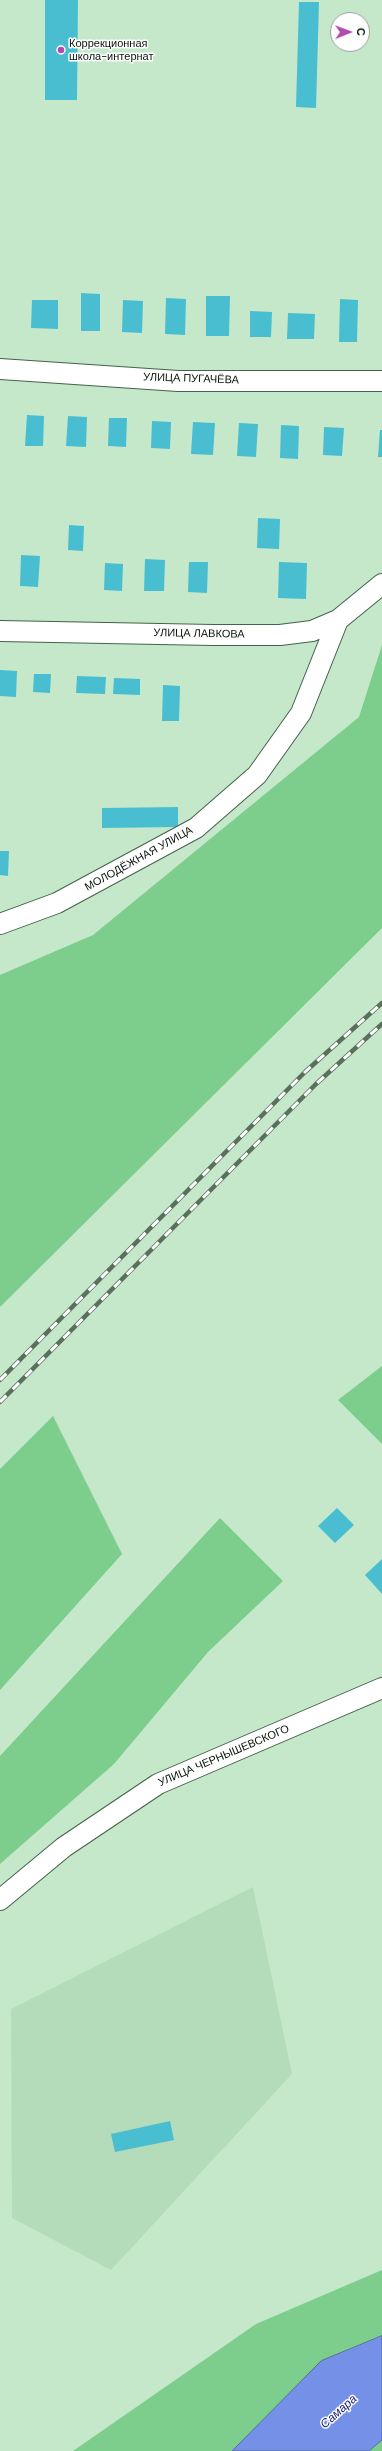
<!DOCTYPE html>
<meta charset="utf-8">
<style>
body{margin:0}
#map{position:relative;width:382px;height:2451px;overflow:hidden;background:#c5e8ca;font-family:"DM Sans",sans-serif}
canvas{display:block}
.north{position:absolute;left:330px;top:12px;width:40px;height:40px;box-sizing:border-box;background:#fefefe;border:1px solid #9ca19d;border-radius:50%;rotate:89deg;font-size:11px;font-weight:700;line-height:16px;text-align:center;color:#0a160c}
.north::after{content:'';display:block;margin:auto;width:14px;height:18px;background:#b34bae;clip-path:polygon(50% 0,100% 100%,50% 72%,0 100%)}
</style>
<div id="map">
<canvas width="382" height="2451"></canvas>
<div class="north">С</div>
</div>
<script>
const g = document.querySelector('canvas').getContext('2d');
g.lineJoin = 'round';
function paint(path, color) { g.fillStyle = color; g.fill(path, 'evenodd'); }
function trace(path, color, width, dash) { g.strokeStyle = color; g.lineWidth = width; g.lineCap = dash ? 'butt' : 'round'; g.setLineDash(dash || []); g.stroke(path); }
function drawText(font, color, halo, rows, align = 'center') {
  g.font = font + ' "DM Sans",sans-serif'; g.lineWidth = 3; g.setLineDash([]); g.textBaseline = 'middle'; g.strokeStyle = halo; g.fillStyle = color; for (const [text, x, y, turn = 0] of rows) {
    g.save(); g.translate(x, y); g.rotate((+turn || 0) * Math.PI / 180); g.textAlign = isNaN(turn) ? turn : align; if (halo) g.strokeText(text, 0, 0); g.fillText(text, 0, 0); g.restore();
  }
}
const built = new Path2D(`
 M253,1887L292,2074L111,2270L12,2218L11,2009Z`);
const green = new Path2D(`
 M382,645V928L0,1307V975L93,935L359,717Z
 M382,1366V1444L338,1400Z
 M53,1416L122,1554L0,1690V1469Z
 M220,1518L283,1581L208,1652L114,1764L0,1864V1756Z
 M382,2270V2336L321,2361L232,2451H73L256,2324Z
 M382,2440V2451H369Z`);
const water = new Path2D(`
 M382,2336V2440L369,2451H232L321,2361Z`);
const building = new Path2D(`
 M45,0H78L77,100H45Z
 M299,2H319L316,108L296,107Z
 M81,293L100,294V331H81Z
 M206,296H230L229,336H206Z
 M166,298L186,299L185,335L165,334Z
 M340,299L358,300L357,342H339Z
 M32,300H58V329L31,328Z
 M123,300L143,301L142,333L122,332Z
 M250,311L272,312L271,337H250Z
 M288,313L315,314L314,339H287Z
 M27,415L44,416L43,446H25Z
 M68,416L87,417L86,447L66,446Z
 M109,418H127L126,447L108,446Z
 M152,421L171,422L170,449L151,448Z
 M193,422L215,423L213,455L191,454Z
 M239,423L258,424L256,457L237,456Z
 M281,425L299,426L298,459L280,458Z
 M324,427L344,428L342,456L323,455Z
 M380,430H382V457H378Z
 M258,518L280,519L279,549L257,548Z
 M69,525L84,526L83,551L68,550Z
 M21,555L40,556L38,587L20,586Z
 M145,559L165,560L164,591H144Z
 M189,562H208L207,593L188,592Z
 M279,562L307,563L306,599L278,598Z
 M105,563L123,564L122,591L104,590Z
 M0,670L17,671L16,697L0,696Z
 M34,674H51L50,693L33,692Z
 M77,676L106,677L105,694L76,693Z
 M114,678L140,679V695L113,694Z
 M163,685L180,686L179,721H162Z
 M178,807V827L102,828V808Z
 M0,851H9L8,876L0,875Z
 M337,1508L354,1525L335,1543L318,1526Z
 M382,1559V1594L365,1575Z
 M170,2121L174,2140L115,2152L111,2134Z`);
const minor = new Path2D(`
 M0,369L178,381H382
 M0,631L213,635H280L312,631L338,620L382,584
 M0,924L57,903L196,828L257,775L301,713L338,620
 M0,1900L64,1847L158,1784L382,1688`);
const rail = new Path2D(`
 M0,1380L305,1072L382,1003
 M0,1402L316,1084L382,1024`);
const markers = [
 [61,50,4,"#b34bae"]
];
const poiNames = [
 ["Коррекционная",69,44],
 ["школа-интернат",69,57]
];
const streetNames = [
 ["УЛИЦА ПУГАЧЁВА",191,379,2],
 ["УЛИЦА ЛАВКОВА",199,634,1],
 ["МОЛОДЁЖНАЯ УЛИЦА",139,859,-29],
 ["УЛИЦА ЧЕРНЫШЕВСКОГО",224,1756,-23]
];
const waterNames = [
 ["Самара",339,2412,-42]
];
paint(built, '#b4dcba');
paint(green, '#7dcd8d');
paint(water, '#7590e7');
trace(water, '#556ba5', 1);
paint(building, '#49bed1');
trace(minor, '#446249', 22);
trace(minor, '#fff', 20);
trace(rail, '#5a705d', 4.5);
trace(rail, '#fefefe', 3, [9]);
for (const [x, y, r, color] of markers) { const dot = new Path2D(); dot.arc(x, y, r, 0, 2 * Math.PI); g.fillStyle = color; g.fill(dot); trace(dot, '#fefefe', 1.5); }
drawText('11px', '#0a160c', '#fefefe', poiNames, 'left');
drawText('11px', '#0a160c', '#fefefe', streetNames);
drawText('italic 12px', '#151b80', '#fefefe', waterNames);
</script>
